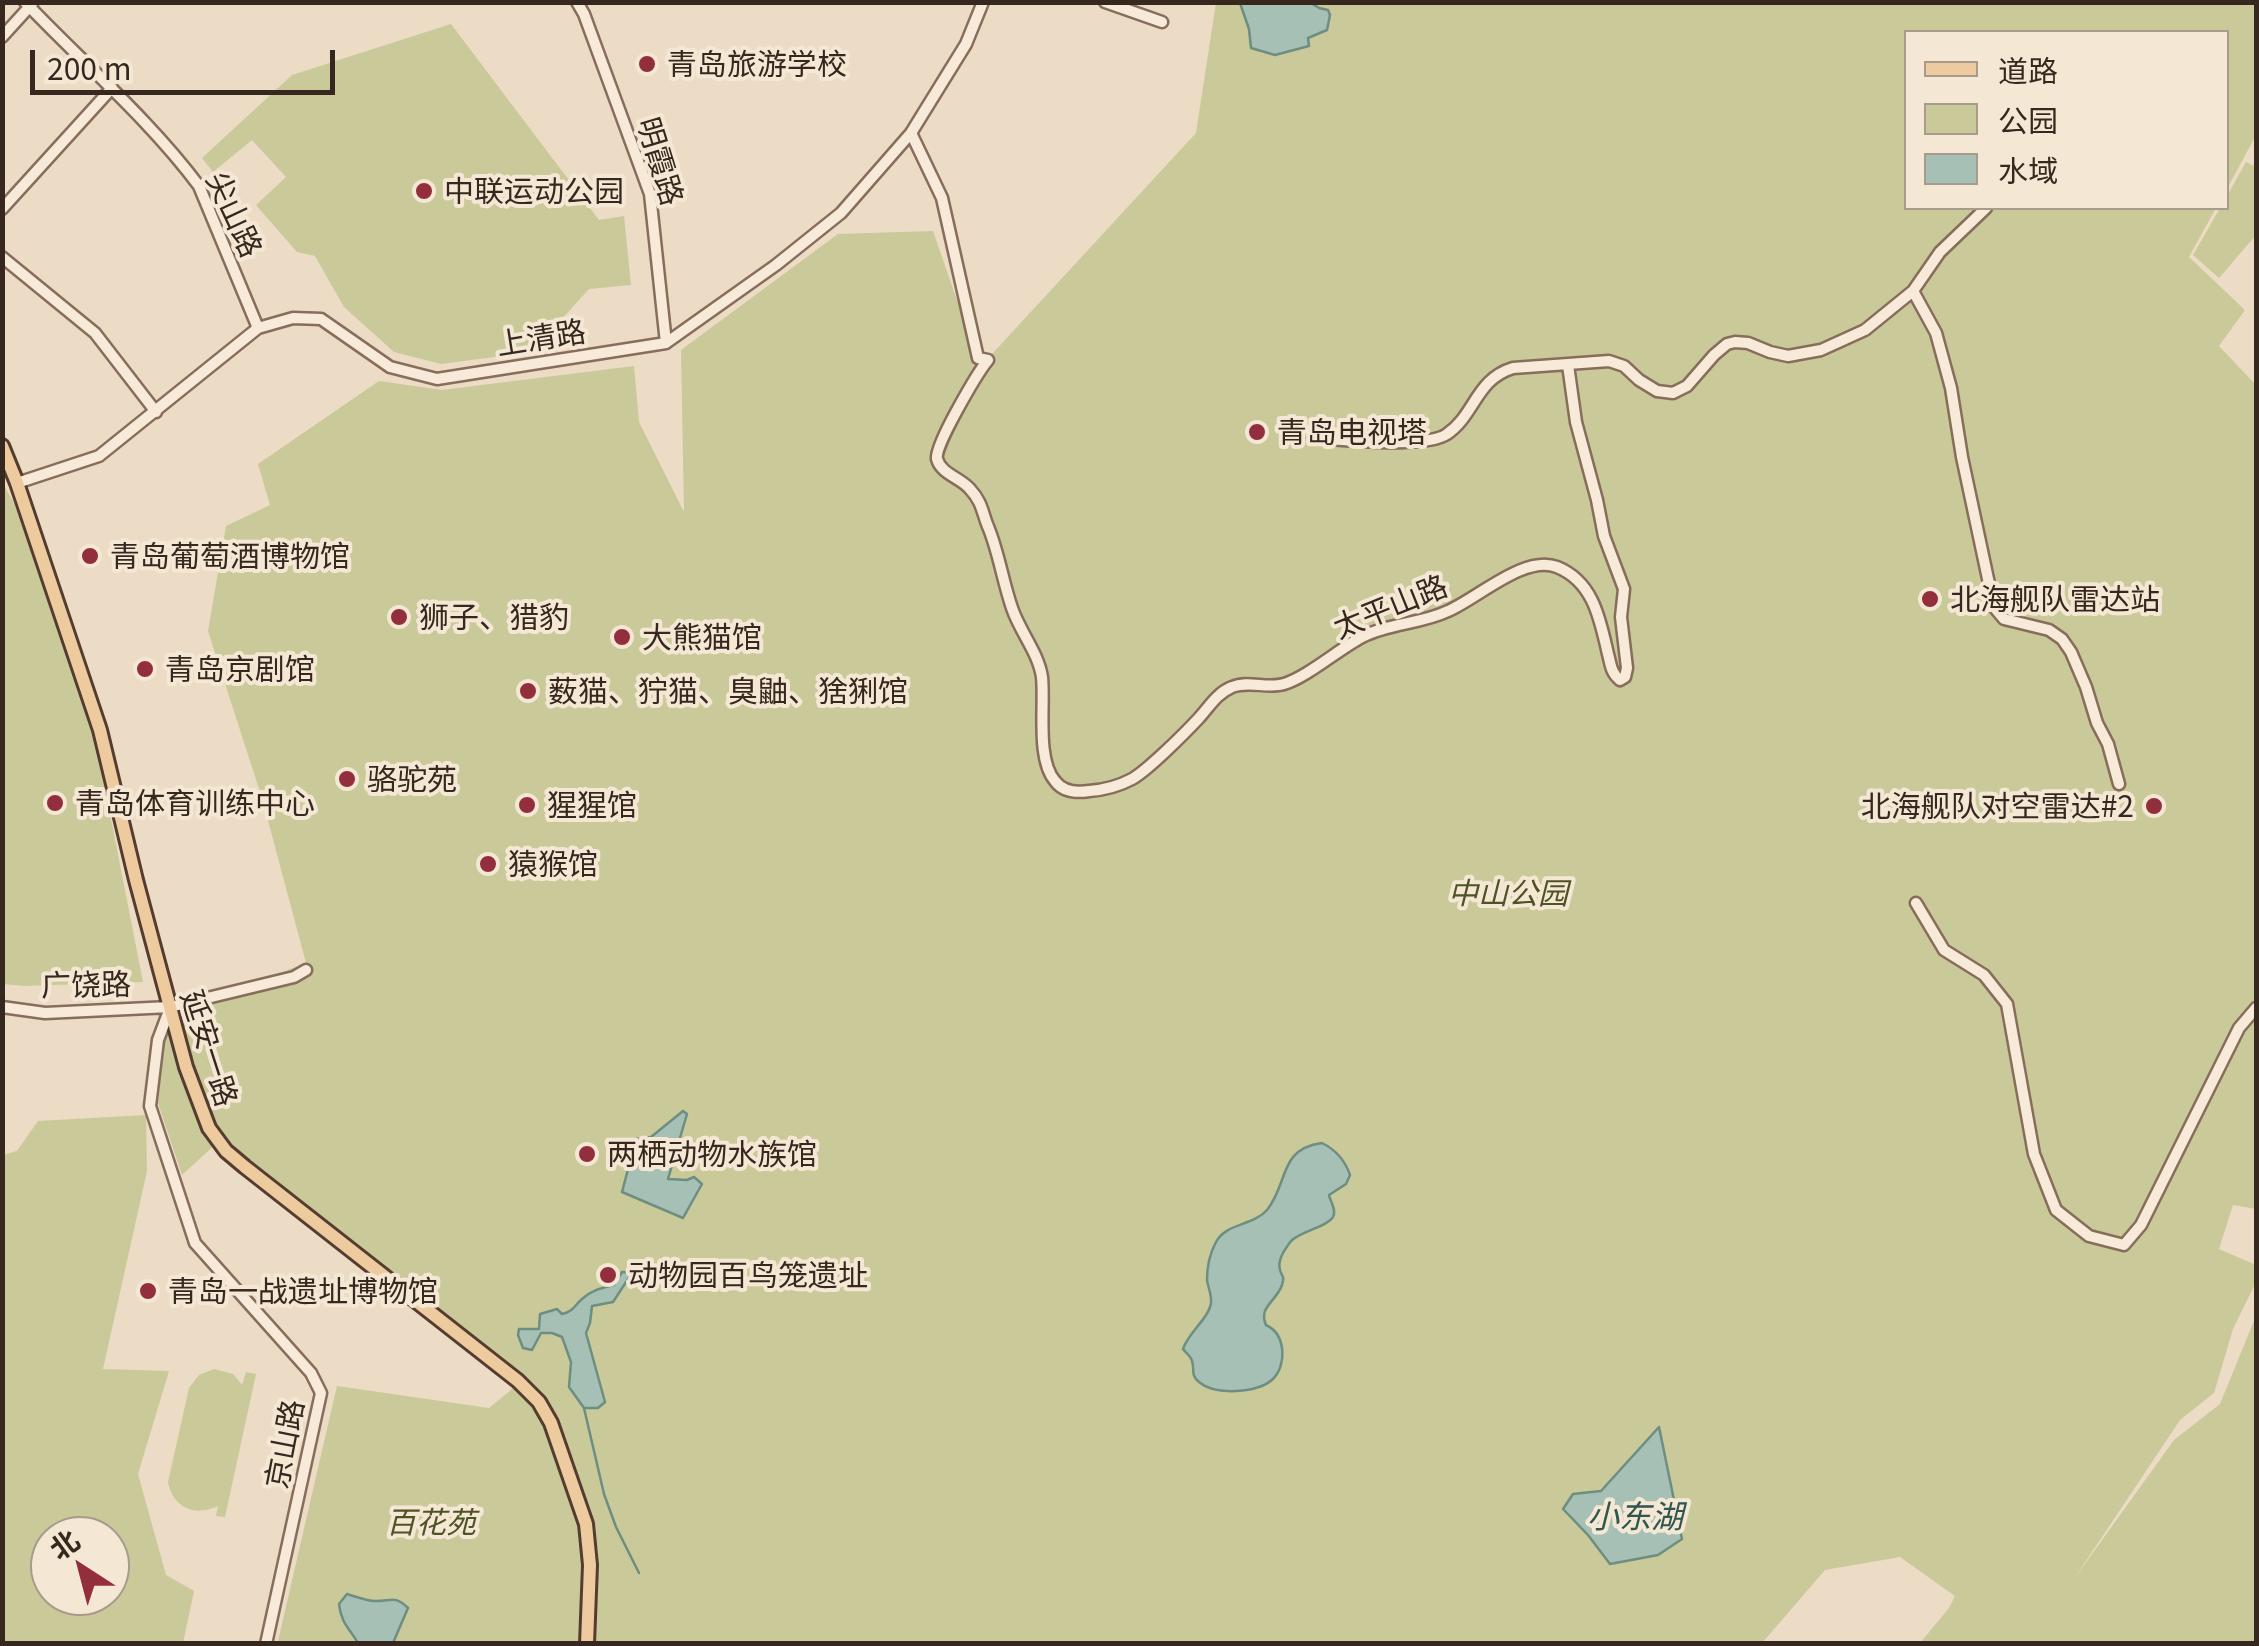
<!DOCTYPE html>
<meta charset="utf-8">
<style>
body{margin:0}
#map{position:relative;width:2259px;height:1646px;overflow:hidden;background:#ecdbc5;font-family:Georgia,"Noto Sans SC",serif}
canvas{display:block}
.frame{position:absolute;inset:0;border:5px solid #37281f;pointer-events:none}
.legend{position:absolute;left:1904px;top:30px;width:325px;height:180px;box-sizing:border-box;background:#f4e7d4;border:2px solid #a89b8c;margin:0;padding:12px 18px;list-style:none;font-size:30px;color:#37281f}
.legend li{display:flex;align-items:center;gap:20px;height:50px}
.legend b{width:50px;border:2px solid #a89b8c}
.north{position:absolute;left:30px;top:1516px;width:100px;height:100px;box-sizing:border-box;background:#f4e7d4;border:2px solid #a89b8c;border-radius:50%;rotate:324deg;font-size:28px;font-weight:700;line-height:40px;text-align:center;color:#37281f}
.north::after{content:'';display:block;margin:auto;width:35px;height:45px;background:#932e3c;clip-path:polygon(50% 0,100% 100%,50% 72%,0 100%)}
.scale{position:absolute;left:30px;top:50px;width:305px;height:45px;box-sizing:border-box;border:5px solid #37281f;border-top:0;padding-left:12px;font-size:30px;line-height:35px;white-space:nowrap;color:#37281f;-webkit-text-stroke:8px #f4e7d4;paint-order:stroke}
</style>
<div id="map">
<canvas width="2259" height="1646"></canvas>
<div class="frame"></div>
<ul class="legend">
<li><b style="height:12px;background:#eecb9e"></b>道路</li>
<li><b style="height:28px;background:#cac999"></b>公园</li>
<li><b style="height:28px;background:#a6c0b5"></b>水域</li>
</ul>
<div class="north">北</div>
<div class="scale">200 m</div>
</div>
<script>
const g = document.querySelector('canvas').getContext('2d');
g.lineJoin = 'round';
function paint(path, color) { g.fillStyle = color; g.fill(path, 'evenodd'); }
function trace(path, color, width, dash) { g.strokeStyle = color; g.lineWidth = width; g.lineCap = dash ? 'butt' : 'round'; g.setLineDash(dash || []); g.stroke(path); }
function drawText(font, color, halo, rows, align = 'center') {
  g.font = font + ' Georgia,"Noto Sans SC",serif'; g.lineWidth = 8; g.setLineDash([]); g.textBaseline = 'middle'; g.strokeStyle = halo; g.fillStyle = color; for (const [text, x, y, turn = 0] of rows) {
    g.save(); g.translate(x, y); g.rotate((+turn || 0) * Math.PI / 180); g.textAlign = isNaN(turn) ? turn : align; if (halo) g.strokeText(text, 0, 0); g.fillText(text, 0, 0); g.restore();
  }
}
const green = new Path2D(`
 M1216,3H2256V135L2227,189L2226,32H1906V208H2216L2189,257L2245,310L2219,346L2256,385V1209L2233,1205L2219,1249L2256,1265V1282L2233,1329L2214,1393L2180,1420L2074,1579L2174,1440L2220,1404L2256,1316V1643H1920L1949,1608L1955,1596L1900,1557L1825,1570L1762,1643H284L278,1641L337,1386L489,1408L511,1390L515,1382L218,1142L182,1175L158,1103L164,1039L178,1012L306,963L262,798L208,631L226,526L270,505L258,464L379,381L442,390L634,366L639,422L684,512L681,350L838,234L933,231L980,367L1196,133Z
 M451,24L599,220L624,216L631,285L589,289L532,352L441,364L394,352L344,307L315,256L297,252L256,205L286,177L252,140L213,172L202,158L292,75Z
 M2246,162L2256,167V235L2219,278L2193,255L2220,208H2226L2227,196Z
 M2,482L14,503L50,596L94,732L143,982L24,986L3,984Z
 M146,1115L147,1171L103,1369L169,1371L138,1474L166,1575L194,1591L183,1643H3V1155L17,1151L38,1121ZM50,1536H110V1596H50Z
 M214,1369L233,1374L242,1385L246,1372L256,1374L225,1517L216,1516L218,1506C195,1517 173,1508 168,1482L189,1388L199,1375Z`);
const water = new Path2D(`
 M1240,3H1311L1319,8L1328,10L1330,15L1327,30L1308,38L1309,46L1275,55L1251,48L1249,29Z
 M683,1111L687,1114L668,1179L687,1180L694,1177L702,1184L683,1218L622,1192L636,1139L651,1137Z
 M1322,1143C1336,1150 1345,1160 1350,1175L1346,1184L1329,1195C1330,1201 1337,1210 1333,1217C1327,1227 1301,1231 1291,1241C1285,1249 1277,1260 1280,1270C1282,1278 1285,1275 1282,1285C1276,1302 1258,1307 1266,1325C1286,1334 1287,1365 1273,1379C1258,1393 1215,1396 1199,1382C1190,1375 1195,1369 1192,1361C1191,1356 1186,1353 1183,1349C1188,1333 1209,1318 1211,1303C1212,1296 1208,1287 1207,1280C1207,1267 1210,1253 1216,1242C1226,1223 1253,1226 1267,1210C1289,1183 1278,1149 1322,1143Z
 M622,1272H625L630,1276L613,1302L592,1306L590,1323L586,1333L605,1402L598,1408H584L569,1387L571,1362L562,1337L552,1333H541L532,1350L523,1348L518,1335L519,1329H539L540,1314L557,1309L562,1314C574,1311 574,1306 582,1299C591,1290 602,1288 614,1285Z
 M1659,1427L1682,1539L1658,1555L1610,1564L1588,1535L1563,1509L1573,1494L1601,1491Z
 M347,1594C357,1597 364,1600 374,1601C390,1602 394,1594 408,1608L393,1643H358C349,1628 341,1623 339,1604Z`);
const stream = new Path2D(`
 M584,1408L604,1494L616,1527L639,1573`);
const minor = new Path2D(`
 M25,2C83,63 148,118 199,186L258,328
 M577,2L584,14L650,194L666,343
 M1105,2L1162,22
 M2,37L32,4
 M911,133L942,198L978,358L988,360C978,372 934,446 937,459C941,474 961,478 970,489C983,503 982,513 989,529C999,554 1003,582 1012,608C1020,632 1038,652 1042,677C1045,706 1036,759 1055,781C1063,792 1076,793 1089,791C1103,790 1119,786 1132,779C1148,770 1185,733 1199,718C1209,707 1217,693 1232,687C1248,680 1267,689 1284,684C1307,677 1339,649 1362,637C1389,623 1421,624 1448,611C1478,598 1525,554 1557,567C1594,582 1600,620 1608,654C1611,665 1611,673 1620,680L1625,677L1627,668L1621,617L1624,589L1604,536L1597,500L1576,422L1568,365
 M2,209L112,88
 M2,257L95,333L156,412
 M1913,291L1936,333L1951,388L1962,457L1994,607L2004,619L2049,630L2062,639L2071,652L2086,687L2097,723L2108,744L2119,784
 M1313,438C1342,439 1426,449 1447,434C1475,415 1476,379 1513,368L1609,361L1624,366L1639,380L1657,391L1673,393L1687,386L1714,355L1727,344L1735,342L1748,343L1770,352L1788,356L1821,350L1865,330L1913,291L1940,252L1986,208
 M17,483L99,456L258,328L293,318L321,319L390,367L437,379L666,343L776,265L841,213L911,133L966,44L983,2
 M1916,903L1944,950L1984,975L2007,1004L2034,1154L2056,1210L2089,1236L2124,1245L2141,1225L2239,1028L2256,1008
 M2,1007L45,1013L170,1007L294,977L306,970
 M170,1008L158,1040L150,1106L195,1243L311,1373L321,1393L266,1644`);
const major = new Path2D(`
 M2,446L17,483L100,730L136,880L186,1067L209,1128L226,1151L245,1167L518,1381L539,1402L551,1423L586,1524L590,1565L587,1644`);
const markers = [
 [647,64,10,"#932e3c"],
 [424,191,10,"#932e3c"],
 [1257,432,10,"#932e3c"],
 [90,556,10,"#932e3c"],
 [1930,599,10,"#932e3c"],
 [399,617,10,"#932e3c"],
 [622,637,10,"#932e3c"],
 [145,669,10,"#932e3c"],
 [528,691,10,"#932e3c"],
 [347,779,10,"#932e3c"],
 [55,803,10,"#932e3c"],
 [527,805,10,"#932e3c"],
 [2154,806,10,"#932e3c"],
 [488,864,10,"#932e3c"],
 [587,1154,10,"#932e3c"],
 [608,1275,10,"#932e3c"],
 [148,1291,10,"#932e3c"]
];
const poiNames = [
 ["青岛旅游学校",667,64],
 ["中联运动公园",444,191],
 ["青岛电视塔",1277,432],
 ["青岛葡萄酒博物馆",110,556],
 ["北海舰队雷达站",1950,599],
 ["狮子、猎豹",419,617],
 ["大熊猫馆",642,637],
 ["青岛京剧馆",165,669],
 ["薮猫、狞猫、臭鼬、猞猁馆",548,691],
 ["骆驼苑",367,779],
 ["青岛体育训练中心",75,803],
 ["猩猩馆",547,805],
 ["北海舰队对空雷达#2",2134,806,"right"],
 ["猿猴馆",508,864],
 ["两栖动物水族馆",607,1154],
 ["动物园百鸟笼遗址",628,1275],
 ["青岛一战遗址博物馆",168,1291]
];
const streetNames = [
 ["明霞路",661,161,73],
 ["尖山路",235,214,65],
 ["上清路",541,337,-9],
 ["太平山路",1390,606,-22],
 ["广饶路",86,984,-1],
 ["延安一路",210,1048,72],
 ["京山路",284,1444,-79]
];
const parkNames = [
 ["中山公园",1508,893],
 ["百花苑",431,1522]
];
const waterNames = [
 ["小东湖",1635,1516]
];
paint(green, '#cac999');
paint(water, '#a6c0b5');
trace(water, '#6d8e81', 2.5);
trace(stream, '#6d8e81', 2.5);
trace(minor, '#876d5c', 15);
trace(major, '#553c30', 18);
trace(minor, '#f8ead8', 10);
trace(major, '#eecb9e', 12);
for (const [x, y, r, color] of markers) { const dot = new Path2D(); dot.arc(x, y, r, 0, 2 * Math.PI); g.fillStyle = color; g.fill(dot); trace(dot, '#f4e7d4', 4); }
drawText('30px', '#37281f', '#f4e7d4', poiNames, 'left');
drawText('30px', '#37281f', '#f4e7d4', streetNames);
drawText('italic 30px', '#4e5326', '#f4e7d4', parkNames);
drawText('italic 32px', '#2f564f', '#f4e7d4', waterNames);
</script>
